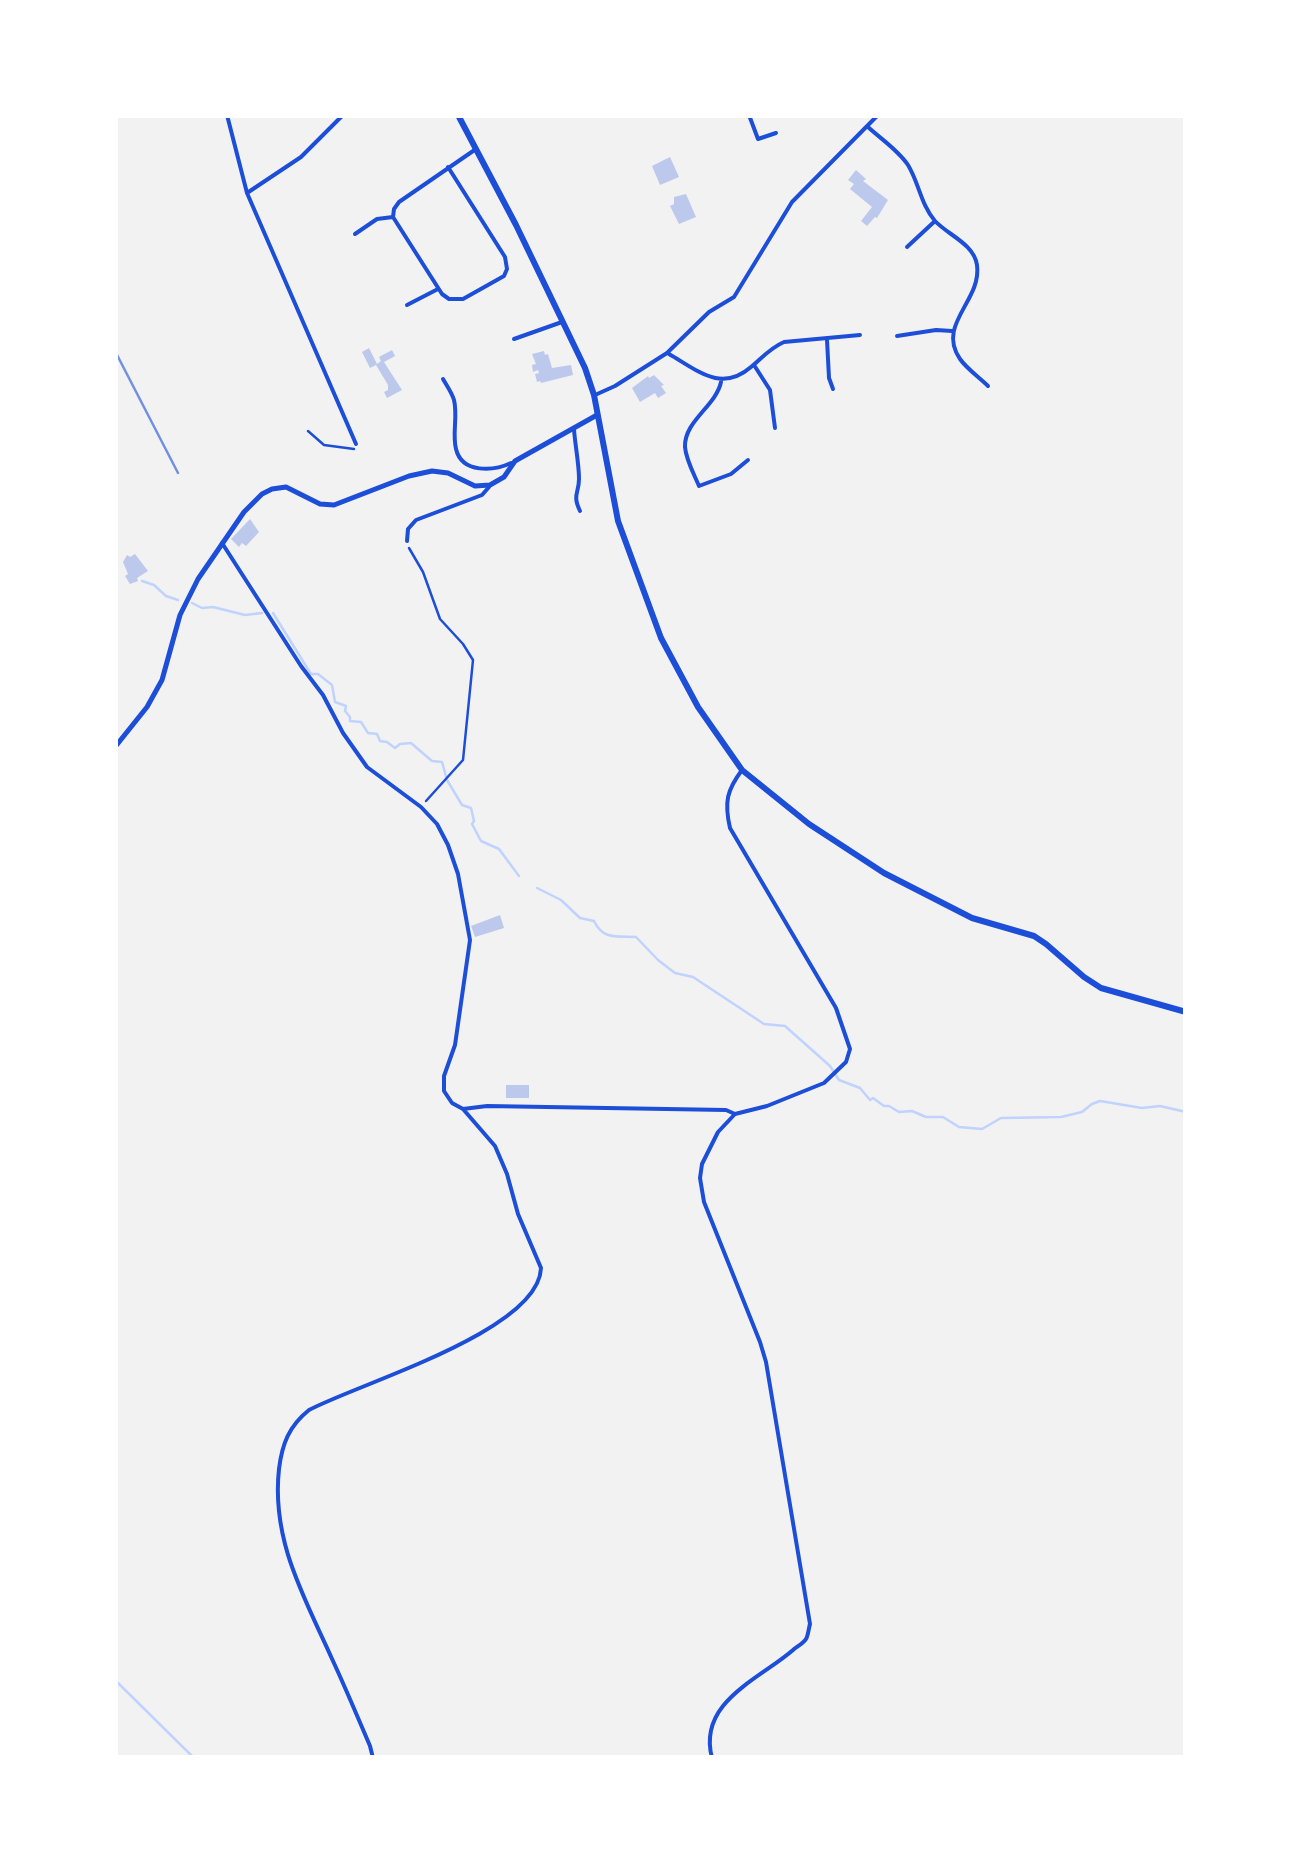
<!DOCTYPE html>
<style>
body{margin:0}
#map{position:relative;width:1301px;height:1873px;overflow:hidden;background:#f2f2f2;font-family:Commissioner,sans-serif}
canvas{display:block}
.frame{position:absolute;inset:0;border:118px solid #fff;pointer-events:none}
</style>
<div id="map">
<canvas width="1301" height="1873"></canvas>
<div class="frame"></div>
</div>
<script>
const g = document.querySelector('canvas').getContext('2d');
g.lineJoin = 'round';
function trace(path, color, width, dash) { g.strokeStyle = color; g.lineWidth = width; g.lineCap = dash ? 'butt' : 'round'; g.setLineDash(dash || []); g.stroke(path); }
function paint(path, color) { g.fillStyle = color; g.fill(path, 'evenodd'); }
const stream = new Path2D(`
 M142,581L154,585L166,596L178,600
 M192,603L202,608L213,607L245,615L262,613
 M273,613L311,674H318L332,685L335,702L346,706L345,711L350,717V721L361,722L368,733L377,734L380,741L387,742L395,748L400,744L411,743L432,761L442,762L447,780L462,805L471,808L474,821L472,824L481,841L499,849L519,876
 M537,888L561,900L580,918L594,921C603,940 617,936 636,937L658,960L675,973L693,977L764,1024L785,1026L830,1066L839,1080L860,1088L870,1100L873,1098L884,1106H889L899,1112L912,1111L926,1117H943L959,1127L982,1129L1001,1118L1061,1117L1082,1112L1092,1104L1100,1101L1142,1108L1160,1106L1186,1112
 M115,1680L194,1758`);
const building = new Path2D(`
 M670,157L679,177L660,185L652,166Z
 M856,170L866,179L863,181L888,200L877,218L875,217L867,226L861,221L872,207L850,189L854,184L848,180Z
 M686,194L696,217L679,224L670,206L674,204V197Z
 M369,348L377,364L381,361L379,357L392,350L395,356L384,362L402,390L387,398L384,392L388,390V385L376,365L370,368L362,352Z
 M544,351L545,355L548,354L552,368L571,365L573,375L541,383L540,381L537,382L535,374L539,373L538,370L533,372L532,365L536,364L532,354Z
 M654,375L664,385L661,386L666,393L658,398L655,393L640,402L632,388L648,376L649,378Z
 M250,519L259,532L246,546L242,543L239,547L231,539Z
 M135,554L148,571L137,578L138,581L130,584L125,576L128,574L123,562L127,555L130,557Z
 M500,915L504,928L475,937L471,926Z
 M506,1085H529V1098H506Z`);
const path = new Path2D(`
 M308,431L324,445L354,449
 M409,548L423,572L440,619L463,644L473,660L463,760L426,801`);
const minor = new Path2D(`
 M227,115L247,193L356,444
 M749,115L758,139L776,133
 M868,127C881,139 898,150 908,165C919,183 921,205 935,221C948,235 974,244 977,265C982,301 936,324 960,359C967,369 979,377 988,386
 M247,193L301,157L343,115
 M393,217L442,294L449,299H463L504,276L507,269L505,257L448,167
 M393,217L394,209L399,202L476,149
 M355,234L377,219L393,217
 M907,247L935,221
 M407,305L438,289
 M897,336L936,330L952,331
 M514,339L562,322
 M827,340L829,378L833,389
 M669,354C697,370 721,393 751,367C762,358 770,348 784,342L860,335
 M754,365L770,390L775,428
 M443,379C447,386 452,393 454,400C458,416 452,434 456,449C462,474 494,471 511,463
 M721,382C716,406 684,421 685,447C686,460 694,474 699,486L731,474L748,460
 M595,395L615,386L667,353L709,312L734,297L792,202L878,115
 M574,429C575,445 579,463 579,479C579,494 572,494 580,511
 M407,541L408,529L416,520L482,495L489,487
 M222,543L301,666L323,695L343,733L367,767L421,807L437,824L448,845L458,874L470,940L455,1045L444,1076V1091L452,1103L463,1109L495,1146L507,1174L518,1214L541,1268C539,1331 360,1383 309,1410C289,1426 282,1444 279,1469C271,1541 305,1598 333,1661C346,1689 358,1718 370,1746L373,1758
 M463,1109L487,1106L726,1110L735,1114
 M712,1758C697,1702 760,1679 793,1650C797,1646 803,1644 806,1639C808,1636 809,1627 810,1624L766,1362L760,1342L704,1202L700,1178L702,1164L718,1132L735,1114L767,1106L824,1083L846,1062L850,1049L836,1008L730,828C724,802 727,790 742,770`);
const tertiary = new Path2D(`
 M115,747L147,707L162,680L180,615L198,579L244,512L262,494L272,489L286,487L320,504L334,505L409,476L432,471L448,473L475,486L490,485L504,477L515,461L597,415`);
const primary = new Path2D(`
 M458,115L516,225L585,368L594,395L618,521L661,638L698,707L742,770L809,824L884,873L972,918L1034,936L1046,944L1084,977L1101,988L1186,1012`);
const rail = new Path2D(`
 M115,351L178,473`);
trace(stream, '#bfd3fe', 2.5);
paint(building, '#bdc9ec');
trace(path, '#1d4ed8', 2.5);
trace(minor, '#1d4ed8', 4);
trace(tertiary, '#1d4ed8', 5);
trace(primary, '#1d4ed8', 6);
trace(rail, '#7290e2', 2.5);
</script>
